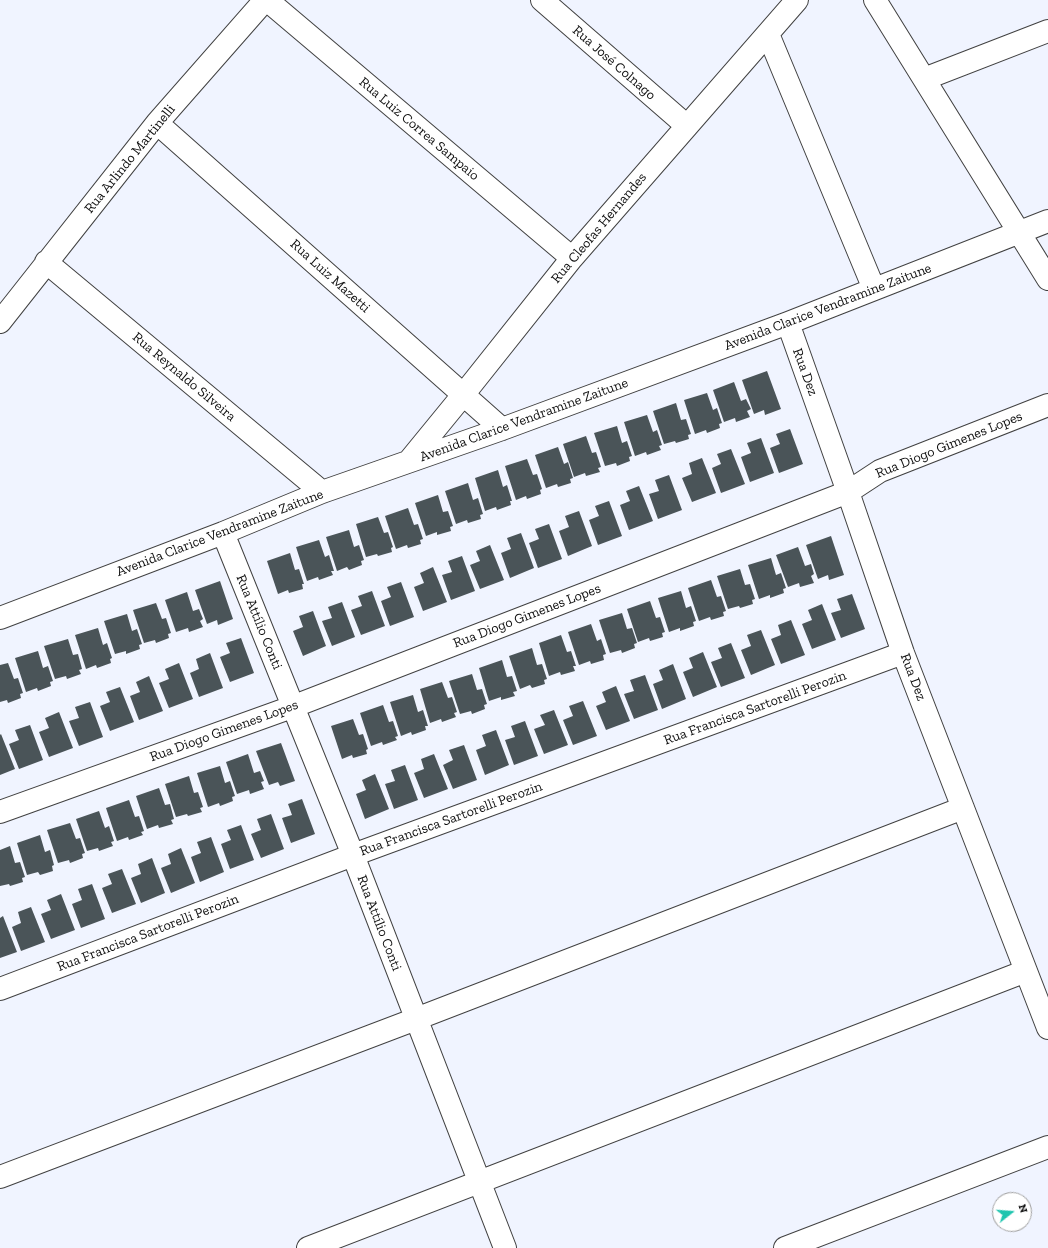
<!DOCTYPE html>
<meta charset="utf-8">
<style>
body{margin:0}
#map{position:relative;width:1048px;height:1248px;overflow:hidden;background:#f0f4ff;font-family:"Zilla Slab",serif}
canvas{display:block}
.north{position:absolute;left:992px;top:1192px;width:40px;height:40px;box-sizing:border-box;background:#fff;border:1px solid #9f9f9f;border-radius:50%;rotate:73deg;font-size:11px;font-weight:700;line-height:16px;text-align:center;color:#0e0e0e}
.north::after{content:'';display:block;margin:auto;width:14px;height:18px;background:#1fc5af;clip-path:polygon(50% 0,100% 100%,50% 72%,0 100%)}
</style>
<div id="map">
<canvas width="1048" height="1248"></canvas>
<div class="north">N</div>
</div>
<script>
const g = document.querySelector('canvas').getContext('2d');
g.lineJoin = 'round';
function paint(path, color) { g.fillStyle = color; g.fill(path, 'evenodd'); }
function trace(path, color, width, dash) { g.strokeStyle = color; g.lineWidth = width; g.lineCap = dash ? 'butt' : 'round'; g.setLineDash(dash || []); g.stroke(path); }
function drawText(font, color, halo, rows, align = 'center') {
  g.font = font + ' "Zilla Slab",serif'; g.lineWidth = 4; g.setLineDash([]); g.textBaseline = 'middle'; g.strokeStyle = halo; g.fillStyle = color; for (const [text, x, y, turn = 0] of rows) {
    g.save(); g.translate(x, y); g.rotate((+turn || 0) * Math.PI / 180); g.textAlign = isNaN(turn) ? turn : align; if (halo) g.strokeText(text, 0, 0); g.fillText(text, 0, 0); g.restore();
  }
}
const building = new Path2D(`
 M767,371L781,409L765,415L764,410L754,414L742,380Z
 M734,382L741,401L746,399L751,409L747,411L750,417L736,422L735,418L724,422L713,390Z
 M707,393L713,410L717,408L722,423L719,424L720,428L707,433L706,430L695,434L684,400Z
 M676,403L681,420L686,419L691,434L688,435L689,439L676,443L675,441L664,444L653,411Z
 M647,415L653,432L657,430L662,445L659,446L661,450L647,455L646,452L635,456L624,422Z
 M617,426L622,443L627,441L632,456L629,457L630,461L617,466L616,463L605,466L594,433Z
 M790,429L803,464L779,473L770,448L780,444L776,434Z
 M586,436L592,453L596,452L601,467L598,468L600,472L586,476L585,473L574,477L563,444Z
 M761,438L774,473L750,482L741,457L751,453L747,443Z
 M558,447L564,464L568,462L573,478L570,479L571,483L558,487L557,484L546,488L535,455Z
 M731,449L745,484L721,493L712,468L721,464L717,454Z
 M702,458L716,493L692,502L682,478L692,474L689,463Z
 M527,459L533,475L537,474L542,489L540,490L541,494L527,499L526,496L516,500L505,466Z
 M498,470L503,487L507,485L512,501H510L511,505L497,510L496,507L485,511L475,478Z
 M669,475L682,510L658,519L649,494L659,491L655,480Z
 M468,483L473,500L478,498L483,514L480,515L481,519L468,523L467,520L456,524L445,491Z
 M639,486L653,521L629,530L620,505L630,501L626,491Z
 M438,495L443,512L448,511L453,526L450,527L451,531L437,535V532L426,536L415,503Z
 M609,501L622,536L598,545L589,520L599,516L595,506Z
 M408,508L414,525L418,524L423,539L420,540L421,544L408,548L407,545L396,549L385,516Z
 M579,511L592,546L568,556L559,531L569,527L565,516Z
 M378,517L384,533L388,532L393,547L391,548L392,552L378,556L377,554L366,557L356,524Z
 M549,524L562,559L538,568L529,543L539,539L535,529Z
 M349,530L354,547L359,545L364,560L361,561L362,565L349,570L347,567L337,571L326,537Z
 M521,533L534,568L510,578L501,553L511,549L507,538Z
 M831,536L844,575L829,580L828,575L818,579L806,545Z
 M319,540L325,557L329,555L334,571H331L333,575L319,580L318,577L307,581L296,547Z
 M490,545L504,580L480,589L470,565L480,561L476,551Z
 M798,547L805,566L811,564L814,574L811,576L814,583L800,587L799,583L788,587L776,555Z
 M290,553L295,570L299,569L304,584H302L303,589L289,593L288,590L278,594L267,561Z
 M462,556L475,591L451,600L442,575L452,572L448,561Z
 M771,558L776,575L781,573L786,588L783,589L784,593L770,598V595L759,599L748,565Z
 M433,567L447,602L423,611L414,587L424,583L420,573Z
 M740,569L745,585L750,584L755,599L752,600L753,604L740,608L739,606L728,609L717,576Z
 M711,580L717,597L721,596L726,611L723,612L724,616L711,620L710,617L699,621L688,588Z
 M220,581L233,619L218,625L217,620L207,624L195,590Z
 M401,582L414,617L390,626L381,601L391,597L387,587Z
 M372,591L385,626L361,635L351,610L362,606L358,596Z
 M681,591L686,608L691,606L696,621L693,622L694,626L680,631V628L669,632L658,598Z
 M187,592L193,611L199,609L203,619L200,621L203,627L189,632L188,628L176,632L165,600Z
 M852,594L865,629L841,638L831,613L841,610L837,599Z
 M650,601L656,618L660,617L665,632L662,633L663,637L650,641L649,638L638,642L627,609Z
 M342,602L355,637L332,646L322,621L332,618L328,607Z
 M156,603L162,619L166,618L171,633L168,634L169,638L156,643L155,640L144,643L133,610Z
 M822,604L836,640L812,649L802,624L812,620L808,610Z
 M313,611L326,646L303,656L293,631L303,627L299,616Z
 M622,613L627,629L632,628L637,643L634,644L635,648L622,653L621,650L610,653L599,620Z
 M127,614L132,631L137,629L142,644L139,645L140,649L126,654V651L115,654L104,621Z
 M791,620L805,655L781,664L771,639L781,635L778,625Z
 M591,624L597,641L601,639L606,654L603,655L604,660L591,664L590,661L579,665L568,632Z
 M98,628L103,645L107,643L112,658L110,659L111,663L97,668L96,665L86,669L75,635Z
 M761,630L775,665L751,675L741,650L751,646L747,635Z
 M561,635L567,652L571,651L576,666H573L575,671L561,675L560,672L549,676L539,643Z
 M241,638L254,673L230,682L220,657L230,653L226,643Z
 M68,639L73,655L78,654L82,669L79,670L81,674L67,679L66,676L55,679L44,646Z
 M731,643L745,678L721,687L711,662L722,658L718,648Z
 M532,648L537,665L542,664L547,679L544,680L545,684L532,688L530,685L520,689L509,656Z
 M38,651L43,668L48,666L53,681L50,682L51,686L38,691L37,688L26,692L15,658Z
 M703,652L717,687L693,697L683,672L693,668L689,658Z
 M210,653L223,688L199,697L190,673L199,669L196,659Z
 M502,660L507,677L512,676L517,691L513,692L515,696L501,700V697L489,701L479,668Z
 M8,663L14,679L18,678L23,693L20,694L21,698L8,703L7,700L0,702V665Z
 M179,663L193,699L169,708L159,683L169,679L165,669Z
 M673,664L686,699L662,709L653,684L663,680L659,670Z
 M472,674L477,690L482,689L487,704L484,705L485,709L472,714L471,711L460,714L449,681Z
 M645,675L658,710L634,719L624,694L634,691L630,680Z
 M149,676L163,711L139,720L130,696L140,692L136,682Z
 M442,682L448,698L452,697L457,712L454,713L456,717L442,722L441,719L430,723L420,689Z
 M616,686L630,721L606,730L596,706L606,702L602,692Z
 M120,687L134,722L110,731L100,706L110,702L106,692Z
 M413,695L418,712L423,710L428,726H425L426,730L412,735L411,732L401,736L390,702Z
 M583,701L597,736L573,745L563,720L573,716L569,706Z
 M90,702L103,737L79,746L69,721L79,718L75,707Z
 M383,705L389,722L393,721L398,736L395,737L397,740L383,745L382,742L371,746L360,713Z
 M554,710L568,745L544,754L534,729L545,725L540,715Z
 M59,712L73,748L49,757L39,732L49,728L45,718Z
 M353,719L359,735L363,734L368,749L366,750L367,754L353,758L352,755L342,759L331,726Z
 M525,721L538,756L514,765L505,740L515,737L511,726Z
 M30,725L43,760L19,769L9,744L19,740L15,730Z
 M496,730L509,765L485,775L476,750L486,746L482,735Z
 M1,734L15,769L0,775V735Z
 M281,743L295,781L280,786L278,782L269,785L256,751Z
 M464,745L477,780L453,789L443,765L453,760L449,750Z
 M248,754L254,773L260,771L264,781L261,782L264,789L250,794L249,790L237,794L226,762Z
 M434,754L448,789L424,798L414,773L424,769L421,759Z
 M405,765L418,800L394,809L385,784L395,781L391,770Z
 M220,766L225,783L230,781L235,796L232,797L233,801L220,806L219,803L208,807L197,773Z
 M375,774L389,809L365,819L356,794L366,790L362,780Z
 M189,776L194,793L198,792L203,807L200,808L202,812L188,816L187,814L176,817L165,784Z
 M159,788L165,805L170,804L174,819L171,820L173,824L159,828L158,825L147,829L136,796Z
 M302,799L315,834L291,843L282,818L292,815L288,804Z
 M129,800L135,817L139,816L144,831L141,832L143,835L129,840L128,837L117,841L106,808Z
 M99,811L105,828L109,826L114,841L111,842L113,846L99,851L98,848L87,851L76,819Z
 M271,814L284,849L261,858L251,834L261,830L257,819Z
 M70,823L76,839L80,838L85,853L82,854L83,858L70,863L69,860L58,863L47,830Z
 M241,825L254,860L230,869L221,844L231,840L227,830Z
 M40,835L45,852L50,850L54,865L52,866L53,871L40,875L38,872L27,875L17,843Z
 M211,837L224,872L200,882L191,857L201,853L197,842Z
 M10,846L15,863L20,862L25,877L22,878L23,882L10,886L9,884L0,886V850Z
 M181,848L195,883L171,893L161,868L171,864L168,854Z
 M152,858L165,893L141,903L131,878L141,874L138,864Z
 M122,869L136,904L112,913L102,888L112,884L108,874Z
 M92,884L105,919L81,928L72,904L82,900L78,889Z
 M61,894L75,930L51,939L41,914L51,910L47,900Z
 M31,907L45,942L21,951L12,927L21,923L18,912Z
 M3,916L17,952L0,958V918Z`);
const minor = new Path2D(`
 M267,0L572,258
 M542,0L687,126
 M875,0L1048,279
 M768,34L874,289
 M924,79L1048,31
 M157,123L502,429
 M46,262L322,492
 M0,322L157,123L265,0
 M788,323L848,492L903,653L1048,1028
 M409,461L463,395L572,258L797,0
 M223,533L353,855L505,1248
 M0,618L223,533L322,492L502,429L788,323L1048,221
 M0,812L292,707L848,492L880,471L1048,405
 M0,989L353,855L903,653
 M0,1177L416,1019L963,808
 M308,1248L1026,971
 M785,1248L1048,1147`);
const streetNames = [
 ["Rua José Colnago",614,63,41],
 ["Rua Luiz Correa Sampaio",419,129,40],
 ["Rua Arlindo Martinelli",130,159,-51],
 ["Rua Cleofas Hernandes",599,228,-50],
 ["Rua Luiz Mazetti",330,276,42],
 ["Avenida Clarice Vendramine Zaitune",828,307,-21],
 ["Rua Dez",805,372,70],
 ["Rua Reynaldo Silveira",184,377,40],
 ["Avenida Clarice Vendramine Zaitune",524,420,-20],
 ["Rua Diogo Gimenes Lopes",949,445,-22],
 ["Avenida Clarice Vendramine Zaitune",220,533,-21],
 ["Rua Diogo Gimenes Lopes",527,616,-21],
 ["Rua Attílio Conti",259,622,68],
 ["Rua Dez",913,677,69],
 ["Rua Francisca Sartorelli Perozin",755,708,-20],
 ["Rua Diogo Gimenes Lopes",224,731,-20],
 ["Rua Francisca Sartorelli Perozin",451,819,-20],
 ["Rua Attílio Conti",379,923,69],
 ["Rua Francisca Sartorelli Perozin",148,933,-21]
];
paint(building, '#4a5458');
trace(minor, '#414141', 24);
trace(minor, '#fff', 22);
drawText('14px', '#0e0e0e', '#fff', streetNames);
</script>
